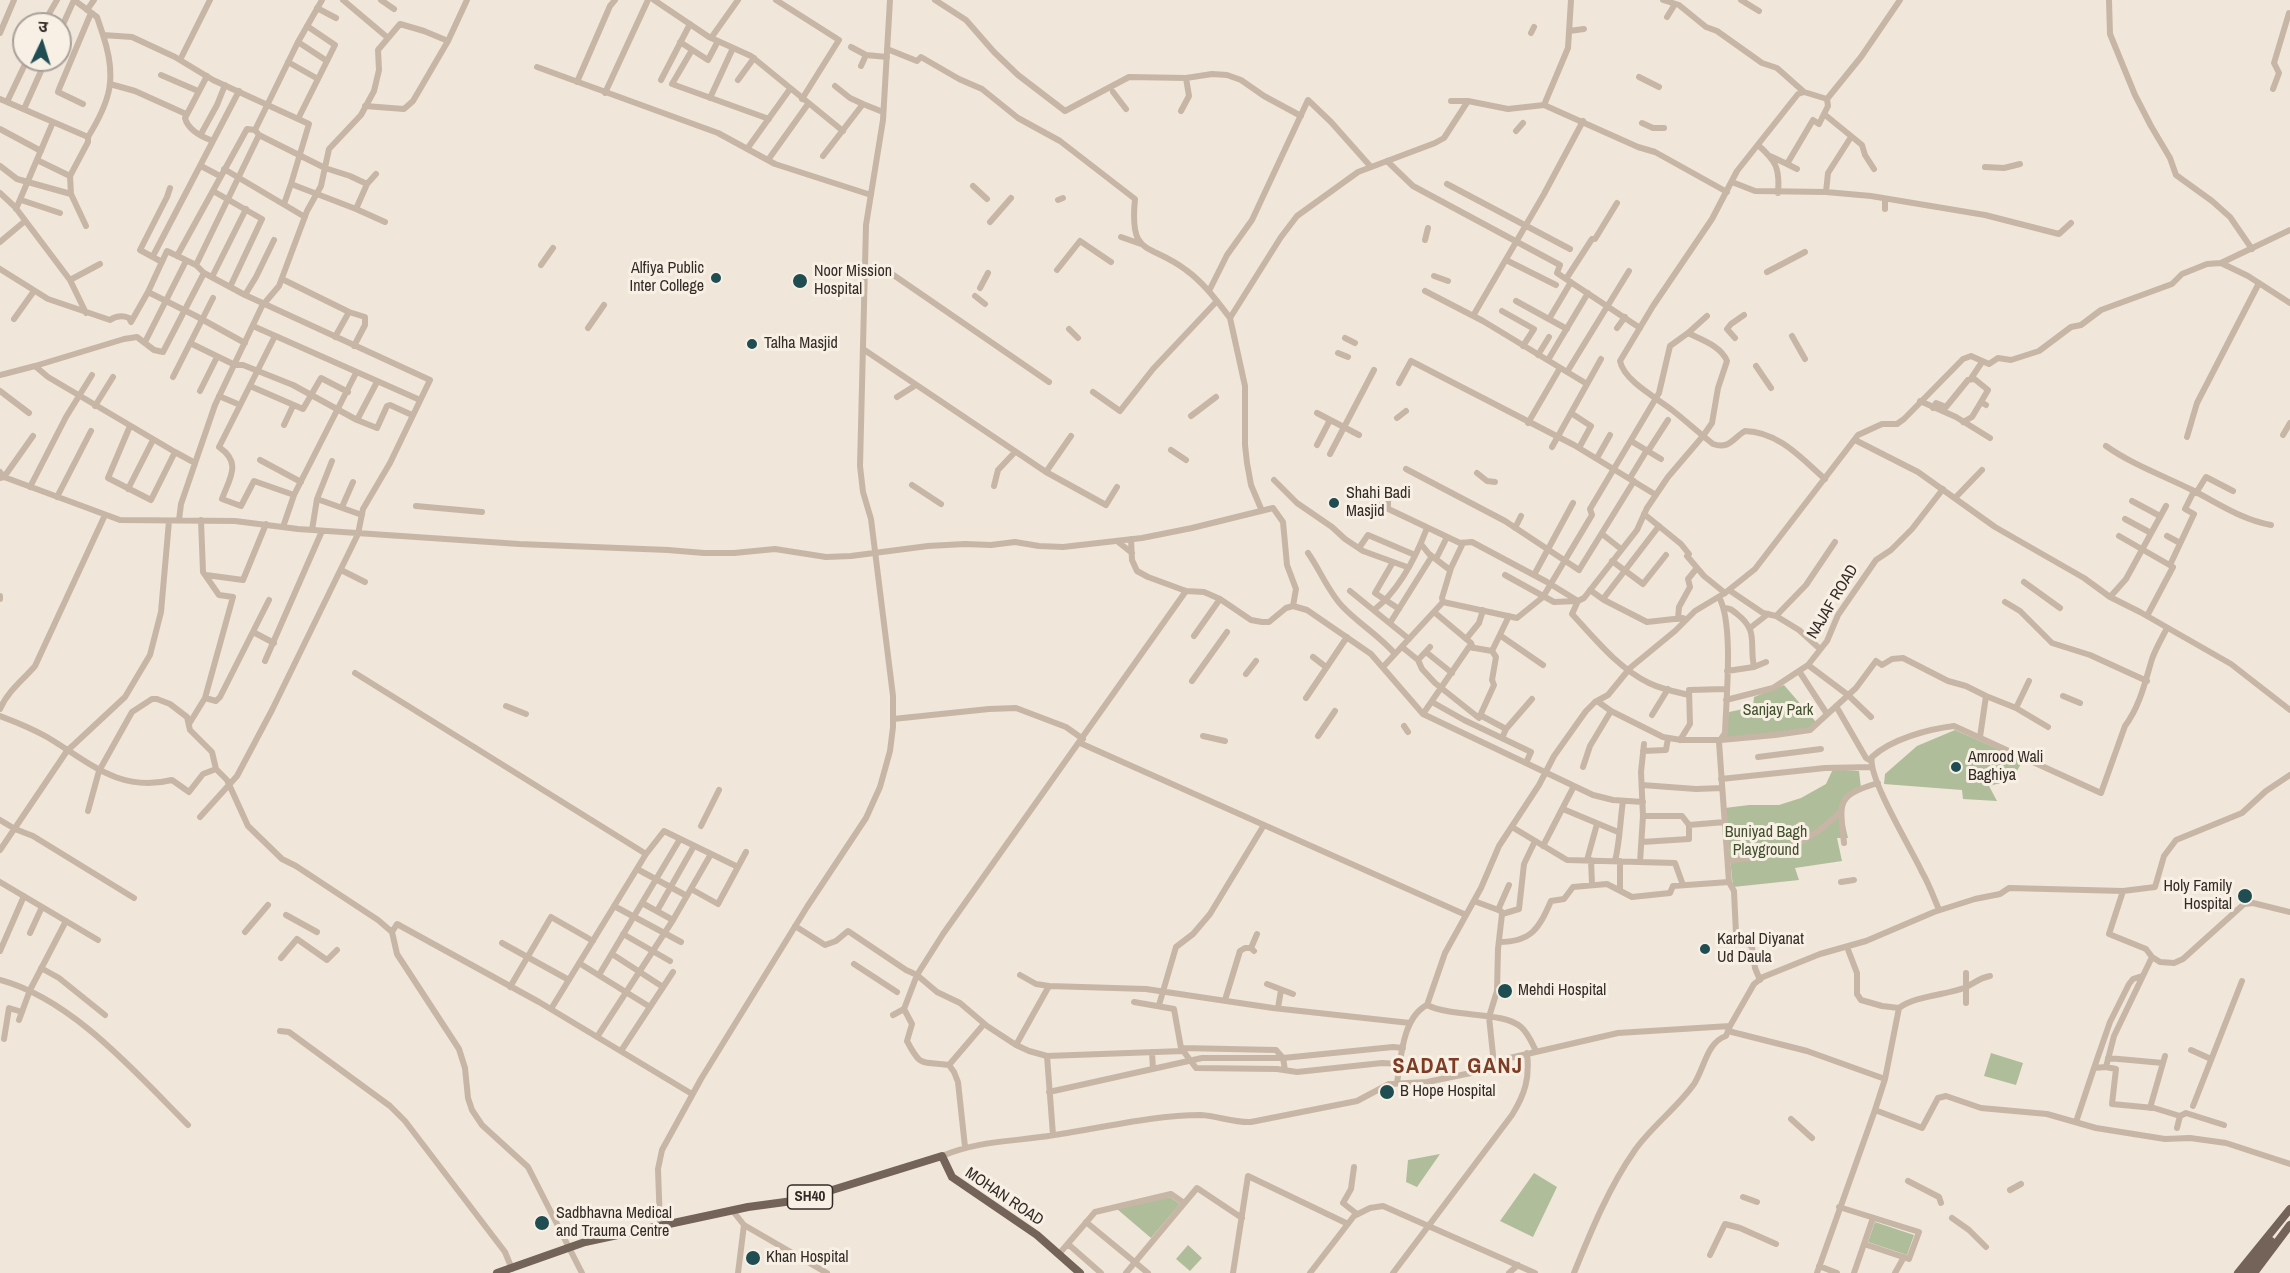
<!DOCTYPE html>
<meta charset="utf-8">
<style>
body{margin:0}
#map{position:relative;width:2290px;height:1273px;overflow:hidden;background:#f0e6d9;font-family:"Archivo Narrow","Noto Sans Devanagari",sans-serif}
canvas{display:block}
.north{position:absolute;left:12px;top:12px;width:60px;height:60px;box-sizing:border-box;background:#f8f0e5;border:2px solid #a9a199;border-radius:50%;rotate:4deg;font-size:16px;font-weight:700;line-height:24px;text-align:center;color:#332b26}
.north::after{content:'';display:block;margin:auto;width:21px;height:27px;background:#1f4d52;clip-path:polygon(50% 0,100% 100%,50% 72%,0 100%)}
</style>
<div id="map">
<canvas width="2290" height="1273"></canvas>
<div class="north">उ</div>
</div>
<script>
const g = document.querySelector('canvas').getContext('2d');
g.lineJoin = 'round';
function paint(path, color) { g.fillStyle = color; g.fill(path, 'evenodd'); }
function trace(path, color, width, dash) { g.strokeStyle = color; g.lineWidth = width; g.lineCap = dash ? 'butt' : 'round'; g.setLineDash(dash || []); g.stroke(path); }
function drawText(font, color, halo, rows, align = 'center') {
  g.font = font + ' "Archivo Narrow",sans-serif'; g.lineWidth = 6; g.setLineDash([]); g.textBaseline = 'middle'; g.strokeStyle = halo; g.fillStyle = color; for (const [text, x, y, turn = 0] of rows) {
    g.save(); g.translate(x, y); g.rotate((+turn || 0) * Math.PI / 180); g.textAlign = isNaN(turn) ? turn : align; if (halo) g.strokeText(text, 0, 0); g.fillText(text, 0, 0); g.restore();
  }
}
const green = new Path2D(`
 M1784,685L1816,722L1810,730L1724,739L1729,712L1753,707L1754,697Z
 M1955,730L2023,760L2012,780L1989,786L1997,801L1963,799L1962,790L1884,784L1885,774L1917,746Z
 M1833,769L1859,771L1861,788L1840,804L1848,838H1837L1842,861L1795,868L1799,880L1733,887L1725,808L1749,805H1779L1801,798L1826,784Z
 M1991,1053L2023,1063L2016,1085L1984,1076Z
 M1440,1154L1417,1187L1406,1182L1408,1160Z
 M1534,1173L1557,1187L1533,1237L1500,1221Z
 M1170,1197L1180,1204L1151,1238L1117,1209Z
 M1875,1222L1914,1235L1907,1255L1868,1242Z
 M1188,1245L1202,1258L1190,1271L1176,1259Z`);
const minor = new Path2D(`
 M74,0L97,17L103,35L132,37L175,57L213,80L309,124L291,184L356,209L367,184L376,174
 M343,0L388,38
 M381,0L394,9
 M654,0L709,37L751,56L843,131
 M776,0L839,40L802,99
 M935,0L966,20L994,52L1018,75L1065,111L1129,77L1186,78L1212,74L1227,75L1241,80L1264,96L1301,116
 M1663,0L1679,5L1706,27L1717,31L1762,63L1777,68L1804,92
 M1741,0L1759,11
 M2109,0L2110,34L2135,95L2151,126L2170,158L2176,175L2212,201L2230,217L2252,249
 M317,8L336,18
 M87,10L94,0
 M1667,17L1675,4
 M43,24L57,0
 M60,31L74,0
 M1569,31L1584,29
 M0,33L14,0
 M1531,33L1534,27
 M711,38L738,0
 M298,42L327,61
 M680,42L708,60L718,41
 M851,47L866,55L887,57
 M887,49L917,61L921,57L959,79L982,89L1018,118L1060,141L1135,199C1129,259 1150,242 1186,270C1204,283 1217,301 1230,318
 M692,50L672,84L769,119
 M180,60L210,0
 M288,62L318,79
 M861,66L866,55
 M537,67L718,133L775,164L871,195
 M161,75L198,91
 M207,76L185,118C188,130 202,137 213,141
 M1639,77L1659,87
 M661,80L690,24
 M738,80L754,58
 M577,82L610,6L615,0
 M110,84L135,91L186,114
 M835,86L850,98L863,104
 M2273,89L2279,73L2274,63L2289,13
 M1113,92L1126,109
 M605,93L648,0
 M710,98L733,48
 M0,99L88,137C111,100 117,77 103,35
 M1451,101H1468
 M7,102L27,60
 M83,104L58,92L59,89L91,13
 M1544,105L1568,48L1571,0
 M365,106L404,109L413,101L448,41L467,0
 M24,109L46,60
 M1181,111L1189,96L1186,78
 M1824,114L1862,145L1865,155L1874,169
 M298,119L335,45L307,26
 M1642,123L1653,128H1664
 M0,129L41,151
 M255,130L298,42L322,0
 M1516,131L1523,123
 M201,134L217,105L225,85
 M1758,145C1776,161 1780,168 1778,193
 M747,149L790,89
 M823,156L863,104L883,112
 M1770,156L1787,164
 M37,160L70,176
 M768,160L808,104
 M1387,161L1413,186L1560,265L1557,273L1566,279
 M0,166L17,179L71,194
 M201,166L220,176
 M1985,167L2004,168L2020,164
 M224,169L305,217
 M1797,169L1787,164L1813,120L1819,124L1828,106L1827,99
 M1732,182L1755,191L1826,192L1871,196L1985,215L2059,234L2071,223
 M1447,184L1570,249
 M973,186L987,199
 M213,191L262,219L230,287
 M1826,192L1828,173L1851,137
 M0,193L15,207L70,280L86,313
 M21,200L60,213
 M1058,200L1063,198
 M1617,203L1595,239H1592L1566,279L1640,328
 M284,204L291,184
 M16,209L53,122
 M356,209L385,222
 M1885,209V199
 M990,222L1011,198
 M86,226L71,194L70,176L88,142V137
 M1121,237L1141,244
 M1425,240L1428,228
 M0,242L25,221
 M153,256L239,91
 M177,256L247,129L255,130L259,135L325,168L350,176L367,184
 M1506,260L1556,285
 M162,262L140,250L167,197L170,188
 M2221,263L2248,276L2290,303
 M196,265L204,273L245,295L430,380L390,463L363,509L358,534L272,710L237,776L200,817
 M541,265L553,248
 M0,269L48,299L110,320C116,316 122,315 129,318L131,322L148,292L167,251L196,265L259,135
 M1057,270L1080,241L1111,262
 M865,272L892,274L1049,382
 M1767,272L1805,252
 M1434,276L1448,281
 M212,277L246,209
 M282,279L349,312L365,317V325L354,346
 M70,280L100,264
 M980,288L988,273
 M1209,291L1227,255L1252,220L1308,100L1331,122L1371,167
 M1425,291L1483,321L1587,384
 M148,292L196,316L245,343
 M245,295L256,277L274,240
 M975,296L985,304
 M1516,301L1567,329
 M1502,311L1534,329L1523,346
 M1473,316L1544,194L1583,121
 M14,319L34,291
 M1549,319L1571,282
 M253,326L420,400
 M588,328L604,305
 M1617,328L1625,317
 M1069,329L1078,338
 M1688,333C1702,340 1721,346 1727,361L1718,388L1712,423L1703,436L1668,477L1647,508L1637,530L1584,598L1578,601L1572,614C1595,639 1618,668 1649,683C1661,689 1676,692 1689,695
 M275,336L219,447C242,463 230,477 222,499L241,506L254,481L294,495
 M1792,336L1805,359
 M335,337L349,312
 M1345,338L1355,343
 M1735,338L1727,329L1731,324L1744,315
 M145,342L186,261
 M190,343L235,365H243L293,385L357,420L377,428L387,406L390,405L412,415
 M863,349L1046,472L1106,505L1117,487
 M1338,353L1348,357
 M1538,355L1549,337
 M1548,360L1588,293
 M1982,362L1972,377L1988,390L1981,402L1986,405
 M1756,366L1771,388
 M1567,372L1629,271
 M0,375L35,366
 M173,377L213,298
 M1399,383L1411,361L1574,445L1656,495
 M250,386L303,409L321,378L348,392
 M0,391L29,413
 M200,391L217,357
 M1093,392L1120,411L1153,369L1217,301
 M219,396L240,405
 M897,397L916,385
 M1920,401L1956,417L1990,438
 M95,406L113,377
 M1933,408L1936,403L1946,407L1968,380L1973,379
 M1317,413L1359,435
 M1571,413L1591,426L1579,448
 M1191,416L1216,397
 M1397,418L1406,411
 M357,420L377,382
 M1963,422L1972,417L1981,402
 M1528,423L1560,368
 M284,425L293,406
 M130,426L108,478L151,500L175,452L195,463
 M2283,435L2290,423
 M2187,437L2197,403L2259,283
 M1855,440L1918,472L1995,527L2084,578L2110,597L2140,612L2231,664L2290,710
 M1631,441L1661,459
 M1317,445L1330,420
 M2106,446C2133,465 2162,475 2192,490C2218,503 2242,520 2271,525
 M1552,447L1601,359
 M1171,450L1186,460
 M1648,451L1668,420
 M175,452L48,377L35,366L124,339L137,337L154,350L163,352L204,273
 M1330,454L1374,370
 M1597,458L1610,435
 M260,460L301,482
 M1406,469L1505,521L1579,570L1634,481
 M0,472L4,477L33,436
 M1046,472L1071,436
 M1477,473L1487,481L1495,482
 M0,478L4,477L120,520L235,521L298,529L519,544L668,550L704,553H734L775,549L826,557L851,556L928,546L965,544L991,545L1015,542L1039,546L1063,547L1142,538L1192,528L1273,508L1283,522L1287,565L1296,589L1293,606
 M1630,478L1647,450
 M1825,479C1801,458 1779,432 1745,431C1733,438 1729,450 1713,444C1699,433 1686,421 1672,410C1657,398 1624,381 1620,361L1653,306L1712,219L1737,171L1798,94L1804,92L1827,99L1861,57L1900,0
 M1274,480L1297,503L1332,527L1345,539L1363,551L1407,567
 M912,485L941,504
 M994,486L998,470L1015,452
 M30,487L66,417L92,375
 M128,489L153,440
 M2196,493L2206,477L2233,491
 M57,497L91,431
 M1955,498L1982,470
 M317,499L362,515
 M2132,501L2160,516
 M1380,505L1460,543L1472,542L1547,582L1578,601
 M416,506L482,512
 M342,507L353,482
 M1388,509V500L1391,496
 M1262,511L1251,485L1247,463L1245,445V386L1230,318L1281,237L1297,216L1358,172L1435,143L1444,138L1468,101L1508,109L1544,105L1638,147L1655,152L1727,192
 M1644,514L1681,544L1689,554L1687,556L1704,576L1725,593
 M2125,519L2151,533
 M179,520L181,504L215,405L262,306L279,286L307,211L321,186L329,149L361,115L374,91L379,70L378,50L400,24L424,31L448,41
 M283,527L294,495L356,373
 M1515,528L1521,516
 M312,530L317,499L332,461
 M1602,534L1621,549
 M2119,536L2173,567L2147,616
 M2167,536L2180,543
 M1131,539L1132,560L1137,571L1148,577L1186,591L1204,592L1220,599L1251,620L1262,622H1269L1286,608L1293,606L1307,610L1371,654L1423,714L1593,795L1613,800L1643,802
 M1117,541L1132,553
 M1421,544L1429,554L1450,570
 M1359,548L1368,535L1415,555
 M1308,553C1320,570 1329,593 1343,607C1359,624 1380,636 1395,654
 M1436,559L1447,537
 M1612,561L1643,584L1666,555
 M1393,562L1375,593L1399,609
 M2170,565L2194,514L2185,509L2194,491
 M341,570L365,582
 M206,575L243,580L266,524
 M1505,575L1554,602L1578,601
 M1534,575L1573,503
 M2024,582L2060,608
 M1590,590L1604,600L1647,622L1683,618L1686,620
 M1729,590L1763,613L1776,616L1799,630L1820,649
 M1350,591L1409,639
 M0,596V599
 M1719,597C1734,624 1726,700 1725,733L1719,742L1729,882L1734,891L1736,934L1752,947L1755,968L1760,980
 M2110,597L2126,579L2166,506
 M1603,599L1659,526
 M1443,602L1442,598L1451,568L1463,543
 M2005,602L2020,611L2052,643L2090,655L2147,681
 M1724,608C1730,608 1732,610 1737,614C1759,631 1749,643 1754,667
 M1374,610C1398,591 1416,557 1427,528
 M1434,612L1471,643L1473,648
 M1776,616L1806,585L1835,542
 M1678,619L1679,607L1690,587L1688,579L1697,568
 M1390,623L1432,556
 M1750,628L1768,614
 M253,632L274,643
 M1194,636L1220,599
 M1501,636L1543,665
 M1466,639L1479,623L1483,610
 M1402,647L1418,660L1422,669L1435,683L1479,718L1494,685L1492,680L1496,657L1492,651
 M1492,651L1509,616
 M1426,652L1452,673
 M1313,657L1326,667
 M1418,660L1430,647
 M265,661L322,531
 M1808,665L1848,695L1871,717
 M1383,667L1443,602L1517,618L1543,597L1592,515L1590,509L1659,393L1670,346L1688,333L1707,316
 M1727,671L1754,667L1766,662
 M1799,671L1827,714
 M355,673L646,854
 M1246,674L1256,661
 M1192,681L1227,632
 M1986,696L2016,708L2048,727
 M2063,696L2080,703
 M205,698L216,701L220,697L269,600
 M1306,698L1347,637
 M1726,700L1773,688L1808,665L1827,641L1838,615L1876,560L1891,550L1912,529L1943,489
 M1597,701L1611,711L1663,737L1681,740H1721L1775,735L1810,730L1856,688L1876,661L1882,665L1892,659L1903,658L1948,681L1966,686L1986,696L1980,737
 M1432,702L1464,720L1531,752L1526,763
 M506,706L526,714
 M1836,706L1866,758L1871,761
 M2016,708L2029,681
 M0,709C8,691 22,681 35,666L105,515
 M1423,714L1469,647L1492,651
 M1480,715L1506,729
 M1652,715L1668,689
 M0,716C16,722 33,729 47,737C89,762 119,793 172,780L189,792L203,774L216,769
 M893,719L989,709L1016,708L1066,727L1083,739
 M189,724L205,698L233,597L219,595L203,572L201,520
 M1404,726L1408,732
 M1203,736L1225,741
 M1318,736L1335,711
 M1502,738L1506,729L1532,699
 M1680,740L1690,724L1689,690L1726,689
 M1080,743L1466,915
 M1643,751L1666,750L1668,738
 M1758,757L1821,749
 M1583,767L1590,746L1611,711
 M1721,779L1825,768L1872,767
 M1642,785L1696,789L1722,788
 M1563,809L1618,832
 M88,811L99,771L132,712L152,699H157L170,704L187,717L190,730L212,752L216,769L227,780L248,826L282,859L296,866L378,920L392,932L397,954L459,1049L465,1068L468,1098L472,1110L482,1125L528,1167L582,1273
 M0,820L15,829L33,836L134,898
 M1689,825L1725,822
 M701,826L719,790
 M1512,827L1567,860L1675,863L1683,885
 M1642,842L1689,839V825L1682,816H1643
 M1844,843C1840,802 1835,796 1878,783
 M1543,846L1574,786
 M0,850L67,751L125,697L150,655L161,612L169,521
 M1587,860L1597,824
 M1591,860L1592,884
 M1615,861C1620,841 1620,821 1623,801
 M1729,861C1775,854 1808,846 1841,811
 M1640,862L1643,816L1641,772L1644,744
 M637,869L687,896
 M0,882L98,940
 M1841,882L1854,880
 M691,889L718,904L746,852
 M1620,890V861
 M2123,891L2109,934L2146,949L2152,957L2160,962L2174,963L2183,959L2244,904L2253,903L2290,912
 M1474,901L1501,911L1502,914L1498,949L1497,991L1489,1017L1494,1064
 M642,903L673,920
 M614,906L681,942
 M1498,910L1509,885
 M1939,910C1934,898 1929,884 1922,872C1912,850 1867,777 1872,757C1891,739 1929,729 1954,726L2101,793L2125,726C2140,706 2145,682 2152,659C2156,648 2162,638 2167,628
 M657,911L694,846
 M1502,914L1519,909L1524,864L1535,841
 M286,915L317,932
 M795,926L825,945L836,941L848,931L906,970L917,975L937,992L960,1003L987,1026L1016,1045L1049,986L1146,989L1273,1008L1410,1023
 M245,932L268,905
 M392,932L397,924L539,1002L692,1094
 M30,933L42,907
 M623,934L670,961
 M1499,942C1532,942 1539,928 1551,901L1564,899L1573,887L1607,884L1632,897L1670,893L1673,886L1729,882
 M502,943L569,980
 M1847,947L1857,973V994L1861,1000L1882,1006L1899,1008L1885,1079L1875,1110L1922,1128L1938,1098L1946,1096L1981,1108L2047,1114L2096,1128L2165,1139L2190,1138L2226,1143L2290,1164
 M0,951L24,896
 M1254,951L1251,948L1257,934
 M612,954L663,987
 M281,958L297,939L327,960L337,950
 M579,963L650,1007
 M854,964L897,992
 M41,968L59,978L105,1015
 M599,975L680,839
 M1020,975L1036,984L1049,986
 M0,980C72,999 136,1073 188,1125
 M1267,984L1293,994
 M510,987L551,917L593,941
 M1225,1000L1240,951L1245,948H1251
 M1134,1002L1174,1009L1181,1048L1196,1068L1277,1069L1297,1072L1382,1063L1400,1064
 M1966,1003V973
 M1159,1005L1176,947L1193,934L1210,914L1264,825
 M1278,1008L1281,990
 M1899,1008C1915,996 1945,995 1964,988C1973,984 1979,978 1990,976
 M551,1009L646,854L664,831L738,867
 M893,1015L904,1009
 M19,1020L30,990L66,921
 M280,1031L289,1032L390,1106L405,1121L505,1252L512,1269
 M1728,1031L1807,1051L1885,1079
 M597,1037L673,920L711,854
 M4,1039L9,1008L22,1012
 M1016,1045L1029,1051L1047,1056L1183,1051
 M1181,1048L1276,1050L1283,1058L1285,1070
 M2191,1050L2211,1059
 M621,1051L673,972
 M1536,1051C1532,1043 1528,1033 1521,1027C1503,1011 1453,1018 1427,1005L1445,953L1481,888L1499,846L1539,785L1554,756L1586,711L1595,702L1608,695L1630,668L1675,631L1695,611L1725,593L1755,569L1858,435L1882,424H1897L1904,419L1963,359L1971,356L1989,364L1998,358L2011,360L2039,351L2071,327L2081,325L2101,310L2172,284L2182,274L2207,264L2221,263L2290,230
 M1152,1052L1153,1069
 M1047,1056L1053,1135
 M2108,1058L2163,1063
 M949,1065L984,1024
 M2106,1067L2116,1069L2112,1104L2154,1108L2180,1116
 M2094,1068L2110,1022L2129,984L2133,979L2142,976
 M1397,1083C1401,1059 1402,1018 1427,1005
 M1049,1092L1202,1058H1283L1393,1047L1403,1048
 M2193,1106L2242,981
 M2150,1108L2165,1056
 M1791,1119L1812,1138
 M2076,1122L2094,1068L2106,1067L2114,1036L2152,957
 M2177,1128L2180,1116L2186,1113L2224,1125
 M965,1147L958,1082L954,1072L949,1065C921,1061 921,1068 907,1041L912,1024L904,1009L917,975L943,934L1186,591
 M942,1156C980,1140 1014,1142 1054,1135C1102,1128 1152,1115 1201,1115C1218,1116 1234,1123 1251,1122L1357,1101L1389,1084L1427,1082L1471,1073L1489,1068L1501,1060L1618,1033L1730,1026
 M1354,1167L1351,1189L1343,1203L1357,1214
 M1908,1181L1939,1197L1941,1203
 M2010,1190L2021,1184
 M1743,1197L1757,1202
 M1839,1207L1919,1232L1909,1259L1864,1244
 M732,1210L744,1225L827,1273
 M1952,1218L1969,1230L1986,1247
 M1086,1222L1148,1273
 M660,1225L658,1169L662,1150L701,1079L807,907L866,818L880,787L890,751L893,727V696L871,519L863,492L860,466L866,225L883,120L890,0
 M1068,1244L1101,1273
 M1059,1254L1095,1212L1171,1194L1184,1203
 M1710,1255L1725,1224L1740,1228L1776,1244
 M1819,1266L1837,1273
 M738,1273L744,1225
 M1126,1273L1197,1188L1242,1218
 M1233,1273L1248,1176L1348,1224
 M1310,1273L1354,1216L1370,1208L1383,1206L1535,1273
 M1393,1273L1512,1115C1525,1094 1530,1078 1527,1053
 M1509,1273L1518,1265
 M1574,1273C1591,1231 1609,1187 1635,1150C1652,1126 1677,1108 1694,1084C1704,1069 1707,1042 1726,1036L1730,1026L1754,984L1763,977L1820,954L1866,941L1934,912L1975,899L2000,894L2009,888L2123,891L2155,887L2164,856L2176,840L2242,813L2266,791L2290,775
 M1817,1273L1875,1110
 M1854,1273L1873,1218
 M1895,1273L1904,1257`);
const major = new Path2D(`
 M497,1273L585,1242L748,1207L800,1200L942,1156L952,1177L1037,1235L1080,1273
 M2238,1273L2290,1209
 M2246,1273L2271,1241
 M2254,1273L2290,1225`);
const markers = [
 [716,278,6,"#1f4d52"],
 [800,281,8,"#1f4d52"],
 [752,344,6,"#1f4d52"],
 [1334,503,6,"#1f4d52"],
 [1956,767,6,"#1f4d52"],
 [2245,896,8,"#1f4d52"],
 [1705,949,6,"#1f4d52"],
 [1505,991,8,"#1f4d52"],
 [1387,1092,8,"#1f4d52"],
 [542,1223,8,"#1f4d52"],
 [753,1258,8,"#1f4d52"]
];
const shields = [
 [810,1197,45]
];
const shieldNames = [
 ["SH40",810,1197]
];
const poiNames = [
 ["Alfiya Public",704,269,"right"],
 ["Inter College",704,287,"right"],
 ["Noor Mission",814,272],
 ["Hospital",814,290],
 ["Talha Masjid",764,344],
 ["Shahi Badi",1346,494],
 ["Masjid",1346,512],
 ["Amrood Wali",1968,758],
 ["Baghiya",1968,776],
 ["Holy Family",2232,887,"right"],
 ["Hospital",2232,905,"right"],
 ["Karbal Diyanat",1717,940],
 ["Ud Daula",1717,958],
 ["Mehdi Hospital",1518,991],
 ["B Hope Hospital",1400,1092],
 ["Sadbhavna Medical",556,1214],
 ["and Trauma Centre",556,1232],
 ["Khan Hospital",766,1258]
];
const streetNames = [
 ["NAJAF ROAD",1833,602,-59],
 ["MOHAN ROAD",1004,1197,34]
];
const parkNames = [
 ["Sanjay Park",1778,711],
 ["Buniyad Bagh",1766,833],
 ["Playground",1766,851]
];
const districtNames = [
 ["SADAT GANJ",1458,1067]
];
paint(green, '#b0bd9a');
trace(minor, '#c7b6a6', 6);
trace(major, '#746358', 8);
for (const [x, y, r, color] of markers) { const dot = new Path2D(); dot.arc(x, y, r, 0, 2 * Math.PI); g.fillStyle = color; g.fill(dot); trace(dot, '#f8f0e5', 2); }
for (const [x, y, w] of shields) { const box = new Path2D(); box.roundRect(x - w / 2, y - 12, w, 24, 4.5); g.fillStyle = '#f8f0e5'; g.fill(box); trace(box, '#332b26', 1.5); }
drawText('bold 15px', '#332b26', null, shieldNames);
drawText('16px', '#332b26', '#f8f0e5', poiNames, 'left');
drawText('16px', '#332b26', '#f8f0e5', streetNames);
drawText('16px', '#41502c', '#f8f0e5', parkNames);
g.letterSpacing = '1.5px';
drawText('bold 22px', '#7d3d24', '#f8f0e5', districtNames);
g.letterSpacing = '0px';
</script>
